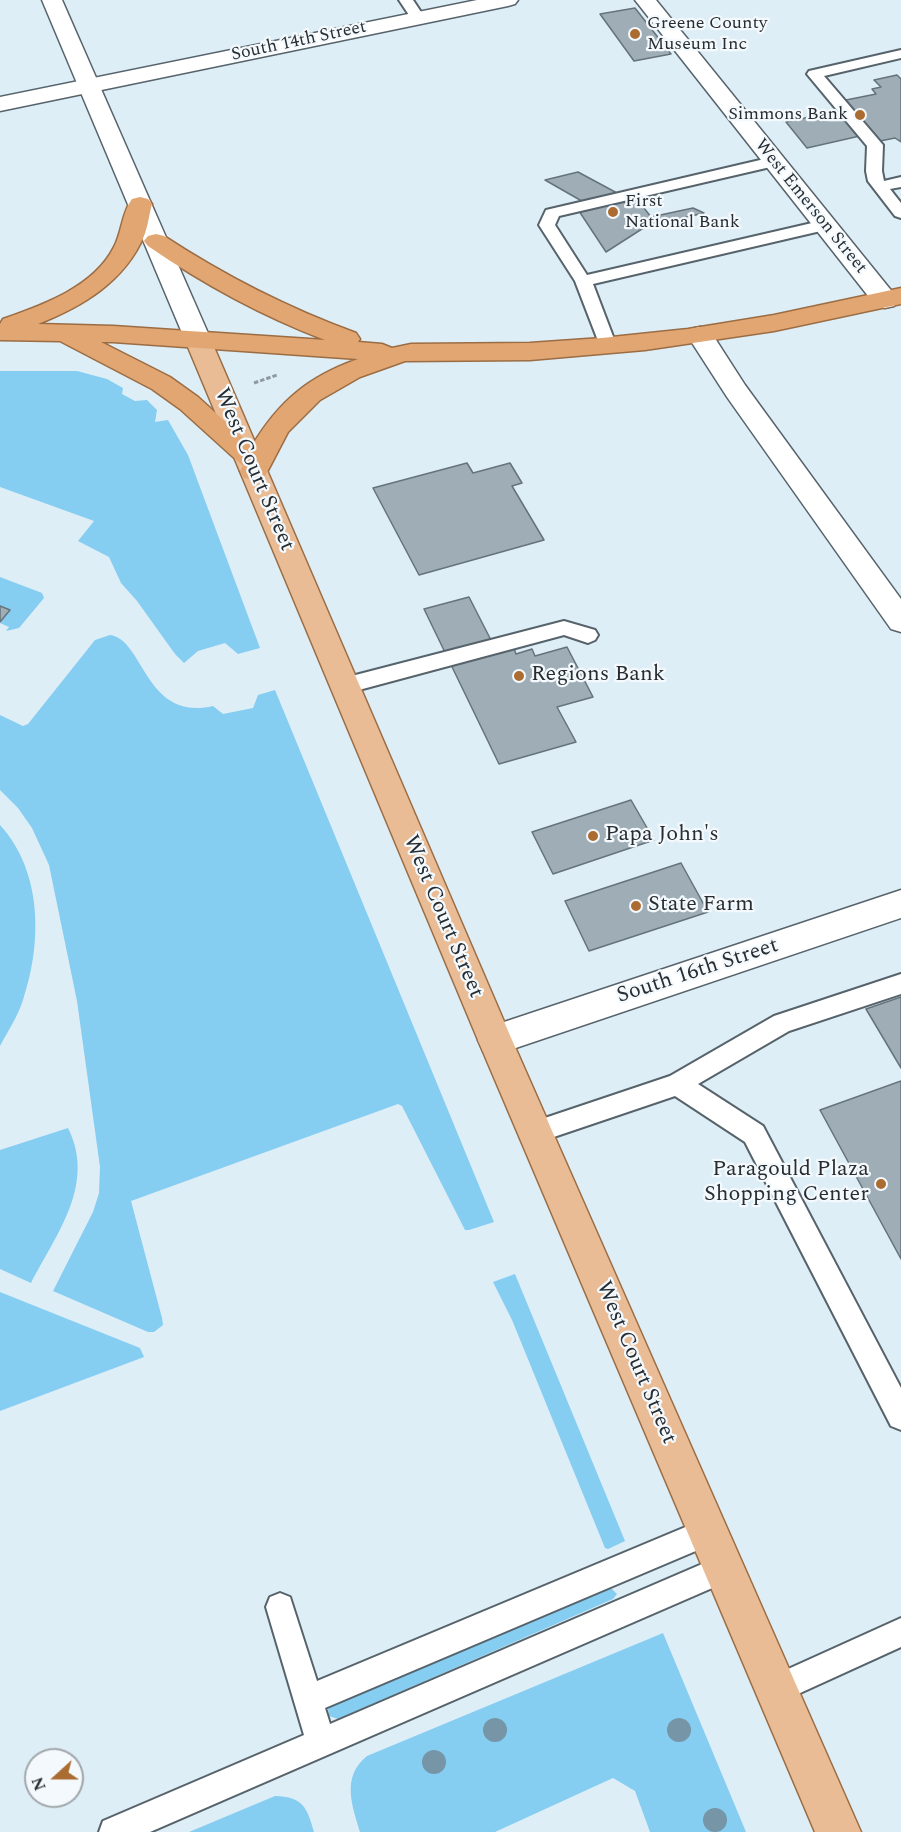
<!DOCTYPE html>
<style>
body{margin:0}
#map{position:relative;width:901px;height:1832px;overflow:hidden;background:#deeef7;font-family:Spectral,serif}
canvas{display:block}
.north{position:absolute;left:24px;top:1748px;width:60px;height:60px;box-sizing:border-box;background:#f3f9fd;border:2px solid #a1a7ab;border-radius:50%;rotate:249deg;font-size:16px;font-weight:700;line-height:24px;text-align:center;color:#272d31}
.north::after{content:'';display:block;margin:auto;width:21px;height:27px;background:#ab6c32;clip-path:polygon(50% 0,100% 100%,50% 72%,0 100%)}
</style>
<div id="map">
<canvas width="901" height="1832"></canvas>
<div class="north">N</div>
</div>
<script>
const g = document.querySelector('canvas').getContext('2d');
g.lineJoin = 'round';
function paint(path, color) { g.fillStyle = color; g.fill(path, 'evenodd'); }
function trace(path, color, width, dash) { g.strokeStyle = color; g.lineWidth = width; g.lineCap = dash ? 'butt' : 'round'; g.setLineDash(dash || []); g.stroke(path); }
function drawText(font, color, halo, rows, align = 'center') {
  g.font = font + ' Spectral,serif'; g.lineWidth = 4.5; g.setLineDash([]); g.textBaseline = 'middle'; g.strokeStyle = halo; g.fillStyle = color; for (const [text, x, y, turn = 0] of rows) {
    g.save(); g.translate(x, y); g.rotate((+turn || 0) * Math.PI / 180); g.textAlign = isNaN(turn) ? turn : align; if (halo) g.strokeText(text, 0, 0); g.fillText(text, 0, 0); g.restore();
  }
}
const green = new Path2D(`
 M0,371H77L107,379L123,388L122,394L135,401L147,400L157,410L155,422L168,420L188,455L260,648L238,654L225,643L198,651L184,663L175,654L137,601L121,583L109,557L78,541L94,521L0,487Z
 M0,577L42,593L44,598L19,628L6,631L9,627L0,623L10,610L0,606Z
 M110,635C144,639 145,722 213,706L223,714L253,708L258,695L275,690L494,1222L469,1230H465L402,1106L398,1104L131,1201L162,1318L163,1325L154,1332H148L53,1291L93,1212L99,1193L100,1167L77,1001L49,865L32,828L18,808L0,790V715L23,726L28,724L95,640Z
 M0,825C43,872 42,944 23,1000C18,1016 8,1031 0,1046Z
 M68,1128C96,1184 57,1233 31,1283L0,1269V1150Z
 M515,1274L625,1541L608,1549L605,1548L512,1320L493,1282Z
 M0,1292L140,1348L144,1357L0,1411Z
 M612,1589L617,1594L613,1599L338,1719L329,1716L328,1708L334,1701L601,1590Z
 M663,1633L746,1832H650L635,1791L613,1778L495,1832H360C352,1805 341,1777 367,1756Z
 M275,1796C303,1797 307,1807 314,1832H189Z`);
const building = new Path2D(`
 M635,8L671,54L634,61L600,14Z
 M897,75L901,79V142L895,138L880,141L873,133L807,148L786,122L852,108L846,100L876,94L872,89L881,87L874,80Z
 M578,172L630,200L637,199L651,217L693,208L704,213L645,227L606,252L579,211L594,208L545,180Z
 M467,463L473,473L510,463L522,483L512,486L544,540L419,575L373,488Z
 M469,597L495,648L512,643L516,654L532,649L535,656L567,647L593,697L557,707L576,742L499,764L424,609Z
 M0,606L10,610L0,622Z
 M631,800L654,840L553,874L532,832Z
 M681,863L708,912L589,951L565,901Z
 M901,997V1068L866,1009Z
 M901,1081V1259L820,1110Z`);
const path = new Path2D(`
 M254,383L277,375`);
const service = new Path2D(`
 M399,0H413L425,18L423,21H413Z
 M901,50V58L824,76L883,145L882,171L884,181L901,177V187L890,189L901,203V218L895,216L868,181L866,171L867,146L807,74L809,71Z
 M773,157L781,162L779,165L559,216L555,225L587,275L825,220L833,225L825,230L593,284L617,347L614,351H602L575,281L539,225L546,210Z
 M564,621L595,630L598,635L595,640L588,643L564,635L344,694L337,692L334,686L337,680L344,678Z
 M901,974V994L789,1031L698,1084L763,1126L901,1388V1430L891,1426L745,1142L675,1096L536,1143L527,1140L524,1132L527,1124L670,1076L774,1016Z
 M707,1518L717,1522L721,1532L717,1542L325,1708L330,1724L723,1555L733,1559L737,1569L733,1579L150,1832H99L103,1821L304,1735L266,1607L270,1597L280,1593L290,1597L317,1681Z
 M901,1618V1647L776,1704L766,1699L761,1689L766,1679Z`);
const minor = new Path2D(`
 M477,0H518L515,4L508,6L0,111V97Z
 M635,0H656L894,294L897,300L894,306L885,308L876,306Z
 M700,327L709,329L745,385L901,599V632L891,629L727,397L687,335L691,329Z
 M901,890V918L495,1055L483,1051L478,1040L483,1029L495,1025Z`);
const secondary = new Path2D(`
 M42,0H62L211,340L207,346L198,348L189,346L185,340Z`);
const primary = new Path2D(`
 M198,332L207,334L211,340L512,1040L861,1832H815L478,1040L185,340L189,334Z`);
const trunk = new Path2D(`
 M140,197L148,199L152,204C149,215 148,226 144,236C124,282 83,306 38,324L113,326L325,340C262,316 203,284 148,246L144,241L148,236L156,234L164,236C225,276 288,308 356,333L360,339L358,342L382,344L392,348L411,344L530,343L602,338L688,329L774,315L901,288V304L774,331L645,350L530,360L405,361L360,377L320,400L288,432L264,478L254,480L244,478L240,471L243,466L180,409L152,389L60,341L0,340V324L3,319C43,305 94,287 114,247C122,232 122,212 132,199ZM101,342H113L358,359C308,377 279,401 252,446L198,397L170,377Z`);
const trees = [
 [495,1730],
 [679,1730],
 [434,1762],
 [715,1820]
];
const markers = [
 [635,34,6,"#ab6c32"],
 [860,115,6,"#ab6c32"],
 [613,212,6,"#ab6c32"],
 [519,676,6,"#ab6c32"],
 [593,836,6,"#ab6c32"],
 [636,906,6,"#ab6c32"],
 [881,1184,6,"#ab6c32"]
];
const farPoinames = [
 ["Greene County",647,24],
 ["Museum Inc",647,45],
 ["Simmons Bank",848,115,"right"],
 ["First",625,202],
 ["National Bank",625,223]
];
const farStreetnames = [
 ["South 14th Street",299,42,-12],
 ["West Emerson Street",810,207,51]
];
const streetNames = [
 ["West Court Street",253,470,67],
 ["West Court Street",442,917,67],
 ["South 16th Street",698,972,-18],
 ["West Court Street",635,1363,67]
];
const poiNames = [
 ["Regions Bank",531,676],
 ["Papa John's",605,836],
 ["State Farm",648,906],
 ["Paragould Plaza",869,1171,"right"],
 ["Shopping Center",869,1196,"right"]
];
paint(green, '#86cdf2');
paint(building, '#9faeb6');
trace(building, '#65737b', 1.5);
trace(service, '#56636b', 4);
trace(minor, '#56636b', 3);
trace(secondary, '#56636b', 3);
trace(primary, '#9b6d44', 3);
trace(trunk, '#9b6d44', 3);
trace(path, '#8f9ba1', 3, [4.5, 2]);
paint(service, '#fff');
paint(minor, '#fff');
paint(secondary, '#fff');
paint(primary, '#e9bc95');
paint(trunk, '#e2a672');
g.fillStyle = '#7695a6';
for (const [x, y] of trees) { g.beginPath(); g.arc(x, y, 12, 0, 2 * Math.PI); g.fill(); }
for (const [x, y, r, color] of markers) { const dot = new Path2D(); dot.arc(x, y, r, 0, 2 * Math.PI); g.fillStyle = color; g.fill(dot); trace(dot, '#f3f9fd', 2); }
drawText('18px', '#272d31', '#f3f9fd', farPoinames, 'left');
drawText('18px', '#272d31', '#f3f9fd', farStreetnames);
drawText('22px', '#272d31', '#f3f9fd', streetNames);
drawText('22px', '#272d31', '#f3f9fd', poiNames, 'left');
</script>
